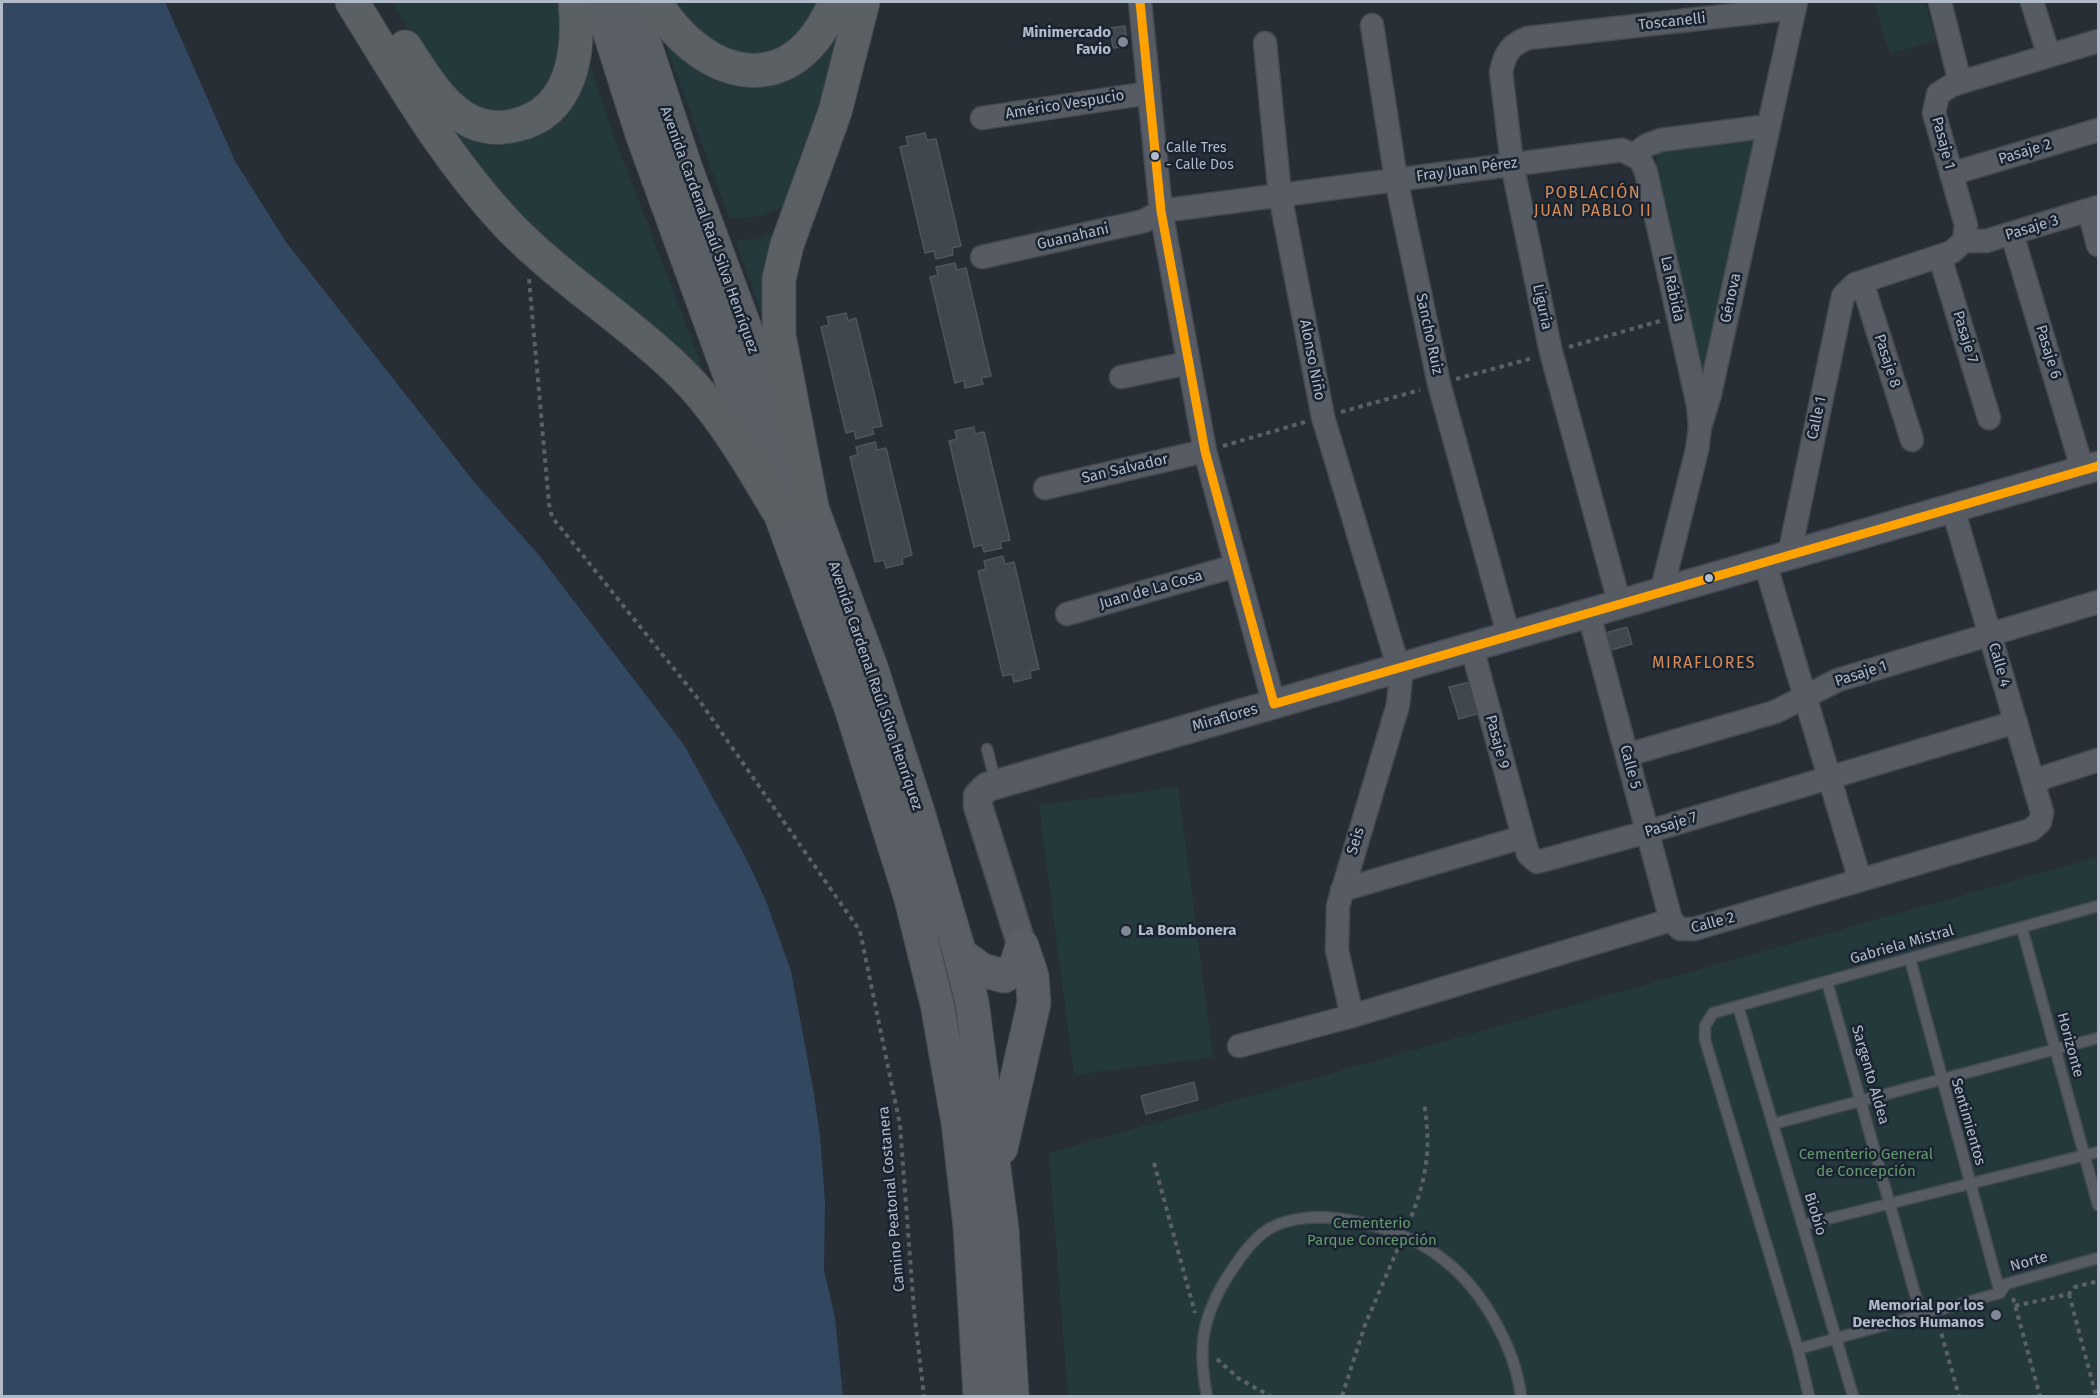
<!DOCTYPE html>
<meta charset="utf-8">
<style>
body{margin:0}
#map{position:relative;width:2100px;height:1398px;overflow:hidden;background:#272e36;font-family:"Fira Sans",sans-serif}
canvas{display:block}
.frame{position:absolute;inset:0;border:3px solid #b0bac8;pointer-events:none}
</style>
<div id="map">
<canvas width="2100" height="1398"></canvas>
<div class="frame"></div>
</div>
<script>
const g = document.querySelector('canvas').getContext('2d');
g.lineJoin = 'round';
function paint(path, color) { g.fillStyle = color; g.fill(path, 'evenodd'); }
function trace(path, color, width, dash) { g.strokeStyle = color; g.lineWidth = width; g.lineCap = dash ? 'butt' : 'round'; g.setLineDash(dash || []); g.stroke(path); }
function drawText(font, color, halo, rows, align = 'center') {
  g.font = font + ' "Fira Sans",sans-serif'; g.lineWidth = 5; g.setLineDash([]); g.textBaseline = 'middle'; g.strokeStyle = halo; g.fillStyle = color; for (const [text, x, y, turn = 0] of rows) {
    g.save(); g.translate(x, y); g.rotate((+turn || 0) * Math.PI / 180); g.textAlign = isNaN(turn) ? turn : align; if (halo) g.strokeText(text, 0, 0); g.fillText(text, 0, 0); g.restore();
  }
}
const green = new Path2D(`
 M391,2H562L559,80L517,115L474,108L446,85Z
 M674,2H823L801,39L751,59L701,38Z
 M1874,2H1925L1936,40L1890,54Z
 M841,16L843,43L784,205L762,216L729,218L666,45L675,44L734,81Z
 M585,47L612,131L711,390L592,286L484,178L409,67L517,134Z
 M1757,135L1701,379L1655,152Z
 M778,231L763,316L735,240L758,239Z
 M1178,787L1213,1057L1074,1075L1039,805Z
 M2098,857V1396H1068L1049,1153Z`);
const water = new Path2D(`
 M2,2H165L235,161L286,242L475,483L538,554L684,745L747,860L766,901L791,971L813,1088L820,1136L825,1202L824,1270L835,1318L843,1396H2Z`);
const building = new Path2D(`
 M1125,26L1127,46L1113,48L1110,28Z
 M925,133L927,140L936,139L961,246L952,248L953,255L936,259L934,251L925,253L900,147L908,145L906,137Z
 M955,263L957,270L966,268L991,376L981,378L983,384L965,388L964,380L955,383L930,277L938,275L936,267Z
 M846,313L848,321L856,318L882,426L872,428L874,434L856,439L854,431L846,433L821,327L829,325L827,317Z
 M974,427L975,434L984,432L1010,540L1000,542L1002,548L984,552L982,545L974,547L949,441L957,439L955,431Z
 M875,442L877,450L886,448L912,555L902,558L903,564L886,568L884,560L875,562L850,457L858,455L856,447Z
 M1003,556L1005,564L1014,562L1039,669L1030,671L1031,678L1014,682L1012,674L1003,676L978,571L986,569L984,561Z
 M1627,627L1632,644L1611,650L1606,633Z
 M1474,681L1483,712L1459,719L1449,687Z
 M1194,1082L1198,1100L1146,1114L1141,1096Z`);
const path = new Path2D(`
 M529,279L549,504L552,517L699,700L860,931L900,1125L914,1311L924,1396
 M1569,347L1660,321
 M1456,379L1533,358
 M1341,412L1420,390
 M1223,446L1305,422
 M1154,1163L1195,1313
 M1408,1225C1426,1181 1432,1151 1424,1103
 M2069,1294L2096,1396
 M2013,1298L2040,1396
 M2015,1306L2069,1294L2075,1287L2098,1281
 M1939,1325L1959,1396
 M1217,1359L1238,1378L1270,1396
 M1342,1396L1365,1325L1398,1248`);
const service = new Path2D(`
 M987,749L996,784
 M2022,928L2098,1205
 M1910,959L2000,1293
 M1827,982L1921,1315
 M1738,1006L1853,1396
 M1773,1124L2098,1038
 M1803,1225L2098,1152
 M1798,1349L2000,1293L2006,1284L2098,1258
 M1207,1396C1198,1350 1201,1320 1226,1279C1237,1262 1248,1245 1263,1233C1282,1218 1312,1216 1334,1218C1371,1222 1415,1236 1444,1260C1483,1290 1515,1348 1521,1396
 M1809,1396L1798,1349L1705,1040V1026L1713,1013L2098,906`);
const minor = new Path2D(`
 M1140,2L1161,211L1205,451L1274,704
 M1940,2L1960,82
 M2032,2L2049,56
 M1372,25L1396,179L1439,384L1509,637
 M1265,43L1280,195L1323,417L1401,676L1398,705L1338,906L1337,950L1352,1016
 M982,118L1149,93
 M1634,155L1647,145L1661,140L1769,126
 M1951,174L2098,130
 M2089,210L2098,245
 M2012,234L2083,471
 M1964,241H1986L2098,207
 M982,257L1144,221L1161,211L1622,150L1640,159L1646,172L1698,405L1700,427
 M1940,257L1989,418
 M1862,282L1912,440
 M1121,377L1188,363
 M1045,488L1205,451
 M1789,556L1843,296L1855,284L1952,252L1964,241L1966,225L1934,113L1938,94L1952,85L2098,41
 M1765,563L1860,880
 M1661,593L1697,450L1700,427L1710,394L1796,2
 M1620,605L1551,352L1512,164L1501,72C1505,53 1510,45 1528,38L1795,8
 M1067,614L1235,566
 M1589,614L1671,920L1680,929H1694L2031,830L2040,822L2042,812L1953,509
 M1472,648L1528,854L1537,862L1647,832L2016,722
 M1627,755L1775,712L1838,680L2098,602
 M2033,781L2098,760
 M1342,890L1523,837
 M1239,1046L1352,1016L1671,920`);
const tertiary = new Path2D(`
 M1022,946L978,806V796L987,787L2098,466`);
const primary = new Path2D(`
 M600,2L642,134L851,708L911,899L937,1004L958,1123L970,1227L980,1396
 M631,2L686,169L871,667L918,812L960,954L972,1002L1002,1229L1012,1396
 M960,954L982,970L1004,976L1016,966L1022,946
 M1001,1148L1034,1003L1032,976L1022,946`);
const trunk = new Path2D(`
 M352,2C400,79 445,158 508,225C561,280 626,319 680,372C720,411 749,462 777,509
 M655,2C705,83 794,103 835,2
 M405,47C423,74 442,108 472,122C486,128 502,129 516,125C573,112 580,50 575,2
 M812,507L779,335V279L787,245L835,112L863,2`);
const bus1 = new Path2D(`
 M1140,2L1161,211L1205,451L1274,704L2098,466`);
const markers = [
 [1123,42,6,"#808995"],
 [1155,156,5,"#b0bac8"],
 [1709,578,5,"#b0bac8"],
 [1126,931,6,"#808995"],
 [1996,1315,6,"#808995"]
];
const busNames = [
 ["Calle Tres",1166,148],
 ["- Calle Dos",1166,165]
];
const streetNames = [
 ["Toscanelli",1672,22,-6],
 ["Américo Vespucio",1065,105,-9],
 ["Pasaje 1",1943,143,75],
 ["Pasaje 2",2025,152,-17],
 ["Fray Juan Pérez",1467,170,-8],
 ["Pasaje 3",2032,228,-17],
 ["Avenida Cardenal Raúl Silva Henríquez",709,230,70],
 ["Guanahani",1073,237,-13],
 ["La Rábida",1672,289,78],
 ["Génova",1731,298,-78],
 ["Liguria",1542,307,78],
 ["Sancho Ruiz",1429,334,78],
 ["Pasaje 7",1965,337,73],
 ["Pasaje 6",2048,352,73],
 ["Alonso Niño",1312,360,79],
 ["Pasaje 8",1887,361,72],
 ["Calle 1",1817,418,-78],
 ["San Salvador",1125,469,-13],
 ["Juan de La Cosa",1151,590,-16],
 ["Calle 4",1999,665,74],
 ["Pasaje 1",1861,674,-18],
 ["Avenida Cardenal Raúl Silva Henríquez",875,686,71],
 ["Miraflores",1225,718,-16],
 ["Pasaje 9",1497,742,75],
 ["Calle 5",1630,767,75],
 ["Pasaje 7",1671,825,-17],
 ["Seis",1356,841,-73],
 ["Calle 2",1713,923,-15],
 ["Gabriela Mistral",1902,945,-16],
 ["Horizonte",2070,1045,75],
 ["Sargento Aldea",1870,1075,74],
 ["Sentimientos",1968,1122,74],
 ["Camino Peatonal Costanera",892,1199,-95],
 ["Biobío",1815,1214,73],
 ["Norte",2029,1262,-16]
];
const poiNames = [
 ["Minimercado",1111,33],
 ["Favio",1111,50],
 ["La Bombonera",1138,931,"left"],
 ["Memorial por los",1984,1306],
 ["Derechos Humanos",1984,1323]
];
const parkNames = [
 ["Cementerio General",1866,1155],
 ["de Concepción",1866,1172],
 ["Cementerio",1372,1224],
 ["Parque Concepción",1372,1241]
];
const neighbourhoodNames = [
 ["POBLACIÓN",1593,194],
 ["JUAN PABLO II",1593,212],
 ["MIRAFLORES",1704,664]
];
paint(green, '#24393c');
paint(water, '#324760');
paint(building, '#41474e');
trace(building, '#4f555e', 1.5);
trace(service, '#454a51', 13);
trace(minor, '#454a51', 25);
trace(tertiary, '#454a51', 31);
trace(primary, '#444a53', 35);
trace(trunk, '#444a51', 35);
trace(path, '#5a6167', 4, [4.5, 4.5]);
trace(service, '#575c64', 10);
trace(minor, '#575c64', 22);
trace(tertiary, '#575c64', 28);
trace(primary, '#5a5f66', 33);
trace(trunk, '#5b6064', 33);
trace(bus1, '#ffa200', 9);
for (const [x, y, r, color] of markers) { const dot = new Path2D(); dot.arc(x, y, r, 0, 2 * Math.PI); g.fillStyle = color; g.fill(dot); trace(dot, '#1a2430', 2); }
drawText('14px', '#b0bac8', '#1a2430', busNames, 'left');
drawText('15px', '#b0bac8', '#1a2430', streetNames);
drawText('bold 15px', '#b0bac8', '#1a2430', poiNames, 'right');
drawText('15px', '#659a6f', '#1a2430', parkNames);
g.letterSpacing = '1.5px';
drawText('16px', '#da8c58', '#1a2430', neighbourhoodNames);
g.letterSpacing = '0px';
</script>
